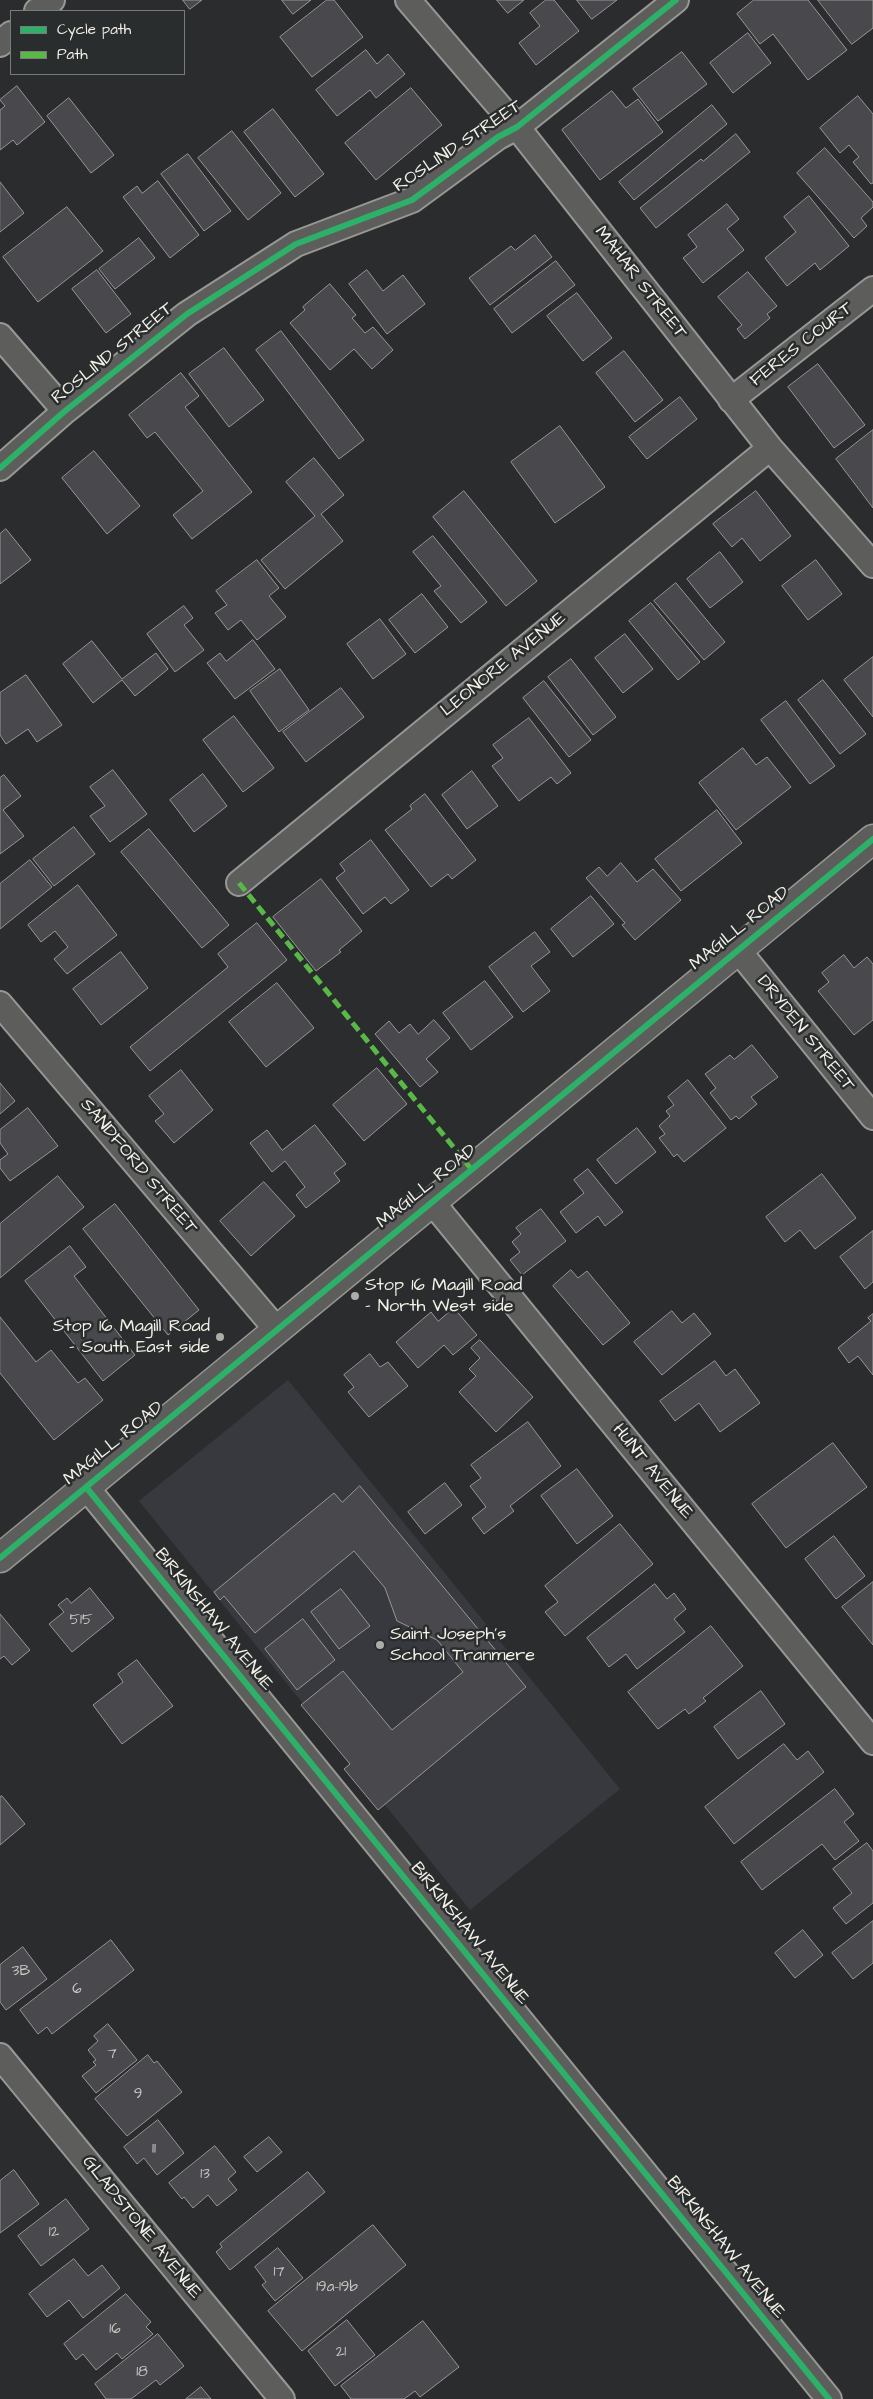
<!DOCTYPE html>
<style>
body{margin:0}
#map{position:relative;width:873px;height:2399px;overflow:hidden;background:#2b2c2d;font-family:"Architects Daughter",sans-serif}
canvas{display:block}
.legend{position:absolute;left:10px;top:10px;width:175px;height:65px;box-sizing:border-box;background:#2a2d2e;border:1px solid #7b7b78;margin:0;padding:6px 9px;list-style:none;font-size:15px;color:#f4f1e8}
.legend li{display:flex;align-items:center;gap:10px;height:25px}
.legend b{width:25px;border:1px solid #7b7b78}
</style>
<div id="map">
<canvas width="873" height="2399"></canvas>
<ul class="legend">
<li><b style="height:6px;background:#2db169"></b>Cycle path</li>
<li><b style="height:6px;background:#58b947"></b>Path</li>
</ul>
</div>
<script>
const g = document.querySelector('canvas').getContext('2d');
g.lineJoin = 'round';
function paint(path, color) { g.fillStyle = color; g.fill(path, 'evenodd'); }
function trace(path, color, width, dash) { g.strokeStyle = color; g.lineWidth = width; g.lineCap = dash ? 'butt' : 'round'; g.setLineDash(dash || []); g.stroke(path); }
function drawText(font, color, halo, rows, align = 'center') {
  g.font = font + ' "Architects Daughter",sans-serif'; g.lineWidth = 5; g.setLineDash([]); g.textBaseline = 'middle'; g.strokeStyle = halo; g.fillStyle = color; for (const [text, x, y, turn = 0] of rows) {
    g.save(); g.translate(x, y); g.rotate((+turn || 0) * Math.PI / 180); g.textAlign = isNaN(turn) ? turn : align; if (halo) g.strokeText(text, 0, 0); g.fillText(text, 0, 0); g.restore();
  }
}
const built = new Path2D(`
 M288,1380L620,1789L470,1910L139,1501Z`);
const building = new Path2D(`
 M183,0H202L190,9Z
 M282,0H311L293,14Z
 M327,0H334L363,37L312,77L280,37Z
 M497,0H524L508,13Z
 M546,0H554L579,31L536,65L519,43L540,26L530,13Z
 M577,0H617L592,19Z
 M754,0H808L847,50L808,80L773,34L760,44L737,14Z
 M818,0H873V28L852,44Z
 M748,33L771,63L733,93L710,63Z
 M366,50L377,64L388,54L405,74L376,98L370,90L337,116L316,90Z
 M682,52L707,84L658,121L633,89Z
 M17,86L45,122L17,145L13,140L0,150V110L5,106L0,100Z
 M411,88L442,125L376,180L345,143Z
 M612,91L626,108L638,99L663,132L600,180L562,130Z
 M858,96L873,114V183L871,184L853,162L859,157L849,145L840,153L820,128Z
 M69,98L114,155L91,173L47,116Z
 M712,105L727,124L634,200L619,182Z
 M273,109L324,174L295,197L244,132Z
 M232,131L281,193L248,220L198,158Z
 M736,134L750,152L656,228L640,208L701,159L703,161Z
 M825,148L873,202V207L861,218L867,226L854,238L797,173Z
 M188,154L231,211L204,231L161,174Z
 M158,181L199,235L170,258L123,197L137,186L142,193Z
 M0,182L24,213L0,232Z
 M809,196L849,246L820,270L815,263L787,286L765,258L796,232L784,217Z
 M727,204L739,219L727,229L744,250L703,283L683,258L697,247L688,235Z
 M67,207L103,251L38,302L3,257Z
 M535,235L552,257L490,305L469,278L511,246L515,250Z
 M139,238L155,258L115,289L99,269Z
 M556,261L575,285L512,333L494,309Z
 M97,270L131,314L106,333L72,289Z
 M367,270L383,291L403,275L425,304L387,334L349,284Z
 M748,272L777,306L767,314L770,318L745,339L737,329L742,325L718,297Z
 M330,284L356,315L352,318L365,333L373,327L393,350L372,369L354,349L330,370L290,323L305,310L303,307Z
 M577,293L612,338L583,361L547,316Z
 M281,331L364,440L339,459L256,350Z
 M224,348L264,400L229,427L189,374Z
 M624,351L663,400L635,422L596,373Z
 M818,364L865,425L834,448L788,387Z
 M181,373L199,396L185,407L252,492L192,539L173,515L203,491L155,432L147,438L129,415Z
 M680,397L697,419L647,459L629,437Z
 M560,426L605,487L555,523L511,462Z
 M873,430V508L836,459Z
 M94,451L140,506L107,534L62,478Z
 M314,458L344,495L321,514L343,541L285,589L261,560L315,516L286,482Z
 M464,491L537,581L506,606L433,517Z
 M756,491L791,536L760,561L742,538L732,547L713,524Z
 M6,529L31,560L0,584V534Z
 M433,536L487,602L461,623L434,591L441,586L413,552Z
 M720,552L743,582L710,608L687,579Z
 M257,560L279,588L269,596L286,617L257,640L241,620L228,630L215,613L227,605L216,591Z
 M816,560L842,594L808,620L782,586Z
 M676,583L725,642L704,660L654,601Z
 M422,594L448,627L415,653L389,620Z
 M651,603L700,662L678,680L629,621Z
 M184,606L193,618L184,625L204,650L175,672L147,634Z
 M380,619L406,654L373,679L347,644Z
 M625,634L653,669L623,693L595,658Z
 M253,640L275,669L235,699L207,663L220,653L226,661Z
 M92,641L122,679L156,653L168,669L135,696L122,680L93,703L63,664Z
 M873,657V717L844,680Z
 M571,659L616,717L593,735L548,677Z
 M280,669L309,710L279,732L250,691Z
 M26,675L62,725L37,742L28,729L6,744L0,735V693Z
 M823,680L866,734L840,754L798,700Z
 M544,681L591,740L569,757L523,698Z
 M341,688L364,717L306,762L283,732Z
 M786,701L835,766L810,784L761,720Z
 M234,716L274,768L243,792L203,740Z
 M529,718L571,773L557,784L551,777L519,801L492,766L503,758L493,745Z
 M743,748L756,765L767,757L791,787L736,830L699,783Z
 M113,770L147,814L110,842L90,816L105,806L90,787Z
 M472,771L498,806L467,829L442,795Z
 M203,774L227,806L194,832L170,800Z
 M4,775L21,796L3,810L24,836L0,854V778Z
 M425,794L476,860L452,879L448,874L431,887L385,830L412,809L410,806Z
 M717,810L742,843L681,891L655,859Z
 M74,827L95,854L54,886L33,859Z
 M149,829L229,925L202,948L121,852Z
 M371,840L409,890L391,904L385,897L363,914L336,878L345,871L340,864Z
 M30,860L52,887L0,929V884Z
 M621,863L637,882L653,869L681,900L635,940L622,925L625,923L586,878L599,867L607,876Z
 M321,879L362,931L339,950L341,952L316,971L273,917Z
 M78,885L117,935L67,974L54,959L68,947L55,931L41,942L28,925Z
 M591,896L614,924L573,957L551,929Z
 M257,923L287,960L150,1071L130,1047L228,967L218,954Z
 M535,932L550,952L531,966L550,991L523,1012L489,967Z
 M121,952L148,988L101,1025L73,989Z
 M844,955L854,968L867,957L873,964V1020L854,1035L818,991L829,982L822,973Z
 M485,981L513,1017L471,1050L443,1013Z
 M277,983L314,1028L266,1067L229,1022Z
 M434,1020L450,1038L426,1059L438,1072L420,1087L375,1034L389,1021L399,1033L410,1024L418,1034Z
 M752,1045L778,1077L751,1097L757,1104L739,1119L736,1116L731,1120L710,1093L716,1088L705,1074L730,1055L734,1059Z
 M377,1068L407,1104L364,1141L333,1105Z
 M181,1070L213,1110L174,1143L155,1121L164,1114L149,1096Z
 M688,1080L726,1128L684,1162L677,1154L674,1157L659,1138L665,1134L659,1126L670,1116L666,1111L674,1105L668,1097Z
 M0,1083L15,1101L0,1114Z
 M28,1108L58,1146L10,1181L0,1168V1160L8,1154L0,1143V1130Z
 M315,1125L346,1164L334,1173L340,1181L306,1208L296,1195L305,1187L285,1161L272,1172L250,1143L267,1130L282,1150Z
 M637,1128L656,1152L616,1184L597,1160Z
 M588,1169L623,1212L605,1226L598,1216L576,1233L560,1212L584,1193L574,1180Z
 M822,1174L856,1218L815,1249L800,1230L785,1242L766,1217Z
 M58,1176L84,1207L0,1278V1224Z
 M264,1182L295,1216L251,1256L220,1221Z
 M115,1204L199,1310L168,1335L83,1229Z
 M541,1209L566,1241L522,1275L510,1260L520,1252L512,1242L521,1234L516,1228Z
 M873,1231V1282L865,1289L840,1257Z
 M70,1246L86,1267L74,1276L135,1355L103,1381L25,1281Z
 M571,1270L578,1278L587,1271L630,1323L603,1345L553,1286Z
 M454,1308L477,1335L453,1355L444,1345L418,1368L396,1342L431,1312L438,1321Z
 M672,1311L682,1323L694,1313L711,1334L662,1375L634,1342Z
 M873,1314V1375L858,1356L849,1363L838,1348L871,1321L868,1318Z
 M0,1317L36,1362L51,1350L78,1383L85,1378L103,1400L54,1440L0,1373Z
 M480,1340L533,1397L496,1432L459,1392L476,1376L469,1369L480,1358L471,1348Z
 M370,1354L380,1367L388,1362L408,1386L369,1417L348,1392L354,1387L344,1375Z
 M715,1361L726,1376L735,1369L760,1403L720,1432L699,1403L675,1421L660,1401Z
 M528,1422L561,1466L510,1506L514,1511L484,1534L472,1518L486,1507L470,1486L481,1478L471,1465Z
 M833,1443L867,1487L786,1548L752,1504Z
 M577,1469L613,1516L577,1544L541,1496Z
 M445,1483L462,1505L425,1534L408,1512Z
 M360,1486L526,1687L378,1810L344,1769L350,1764L301,1705L343,1671L392,1730L463,1672L437,1640L397,1621L385,1588L354,1551L255,1633L224,1596L220,1600L214,1592L334,1493L342,1502Z
 M620,1524L653,1564L565,1636L545,1612L558,1602L545,1586Z
 M834,1536L865,1576L836,1599L805,1559Z
 M873,1582V1645L842,1607Z
 M655,1584L667,1599L674,1593L686,1609L674,1619L685,1632L637,1669L626,1654L609,1667L587,1638Z
 M90,1588L114,1618L72,1652L49,1624L64,1612L58,1605L67,1598L71,1603Z
 M341,1589L370,1626L339,1649L311,1612Z
 M0,1614L30,1650L12,1665L4,1656L0,1659Z
 M303,1619L335,1660L297,1690L265,1649Z
 M711,1626L743,1666L703,1698L706,1701L689,1714L685,1709L658,1729L628,1692Z
 M137,1660L173,1706L122,1744L93,1705L123,1682L118,1674Z
 M761,1691L785,1724L738,1759L714,1727Z
 M784,1744L797,1760L808,1751L824,1772L734,1844L705,1807Z
 M835,1789L854,1814L844,1822L859,1841L835,1860L822,1844L762,1890L741,1862Z
 M2,1796L25,1824L0,1845V1797Z
 M867,1843L873,1851V1903L846,1924L833,1908L852,1893L833,1869Z
 M873,1921V1963L853,1979L832,1953Z
 M803,1930L823,1955L795,1978L775,1953Z
 M111,1940L134,1970L52,2034L47,2027L38,2034L20,2010Z
 M23,1947L47,1979L6,2010L0,2002V1965Z
 M108,2024L137,2060L96,2093L82,2076L96,2065L93,2062L96,2060L88,2050L98,2041L94,2036Z
 M148,2055L154,2063L157,2061L182,2092L127,2136L95,2099Z
 M158,2120L184,2153L157,2175L144,2158L137,2164L124,2147Z
 M269,2137L282,2152L257,2172L244,2157Z
 M215,2146L236,2172L228,2179L237,2190L217,2206L208,2195L193,2208L184,2197L182,2199L169,2183Z
 M14,2170L39,2204L0,2233V2181Z
 M308,2172L325,2192L230,2270L216,2252L222,2247L220,2244Z
 M66,2199L89,2229L41,2266L18,2236Z
 M373,2225L406,2265L302,2351L268,2311Z
 M278,2248L303,2278L275,2301L262,2285L266,2282L255,2267Z
 M74,2259L88,2276L102,2265L120,2288L83,2318L69,2300L47,2317L29,2294Z
 M126,2294L151,2322L146,2327L153,2334L122,2359L117,2353L96,2370L83,2354L76,2360L64,2344Z
 M347,2320L375,2355L335,2386L308,2351Z
 M423,2321L459,2367L420,2397L415,2391L404,2399H351L341,2386Z
 M158,2334L184,2366L160,2385L156,2380L131,2399H106L95,2384Z
 M201,2387L211,2399H186Z`);
const minor = new Path2D(`
 M408,0L517,127L770,448L873,565
 M37,11L52,0
 M0,44L11,34
 M0,336L65,411
 M731,400L873,289
 M0,468L65,411L187,314L296,244L412,200L498,137L517,127L676,0
 M239,883L770,448
 M738,950L873,1117
 M0,1004L277,1330
 M432,1202L873,1742
 M86,1487L829,2399
 M0,2056L282,2399`);
const secondary = new Path2D(`
 M0,1558L873,839`);
const quiet = new Path2D(`
 M239,883L472,1170`);
const cycleway = new Path2D(`
 M0,468L65,411L187,314L296,244L412,200L498,137L517,127L676,0
 M86,1487L829,2399
 M0,1558L873,839`);
const markers = [
 [355,1296,5,"#aeaca7"],
 [220,1337,5,"#aeaca7"],
 [380,1645,5,"#aeaca7"]
];
const numberNames = [
 ["515",81,1621],
 ["3B",21,1972],
 ["6",77,1990],
 ["7",112,2055],
 ["9",138,2095],
 ["11",154,2150],
 ["13",205,2175],
 ["12",54,2233],
 ["17",279,2273],
 ["19a-19b",337,2288],
 ["16",115,2330],
 ["21",341,2353],
 ["18",142,2373]
];
const streetNames = [
 ["ROSLIND STREET",458,147,-34],
 ["MAHAR STREET",640,283,52],
 ["FERES COURT",802,345,-38],
 ["ROSLIND STREET",113,354,-39],
 ["LEONORE AVENUE",504,665,-39],
 ["MAGILL ROAD",740,929,-39],
 ["DRYDEN STREET",805,1034,51],
 ["SANDFORD STREET",138,1167,50],
 ["MAGILL ROAD",427,1187,-39],
 ["MAGILL ROAD",114,1444,-39],
 ["HUNT AVENUE",652,1472,51],
 ["BIRKINSHAW AVENUE",213,1620,51],
 ["BIRKINSHAW AVENUE",469,1934,51],
 ["GLADSTONE AVENUE",141,2228,51],
 ["BIRKINSHAW AVENUE",725,2248,51]
];
const poiNames = [
 ["Stop 16 Magill Road",365,1286],
 ["- North West side",365,1307],
 ["Stop 16 Magill Road",210,1327,"right"],
 ["- South East side",210,1348,"right"],
 ["Saint Joseph's",390,1635],
 ["School Tranmere",390,1656]
];
paint(built, '#37393e');
paint(building, '#49494d');
trace(building, '#979796', 1);
trace(minor, '#979796', 28);
trace(secondary, '#979796', 31);
trace(minor, '#5d5d5c', 24);
trace(secondary, '#5d5d5c', 28);
trace(quiet, '#58b947', 5, [10, 5]);
trace(cycleway, '#2db169', 6);
for (const [x, y, r, color] of markers) { const dot = new Path2D(); dot.arc(x, y, r, 0, 2 * Math.PI); g.fillStyle = color; g.fill(dot); trace(dot, '#2a2d2e', 2); }
drawText('15px', '#c9c7c1', null, numberNames);
drawText('18px', '#f4f1e8', '#2a2d2e', streetNames);
drawText('18px', '#f4f1e8', '#2a2d2e', poiNames, 'left');
</script>
